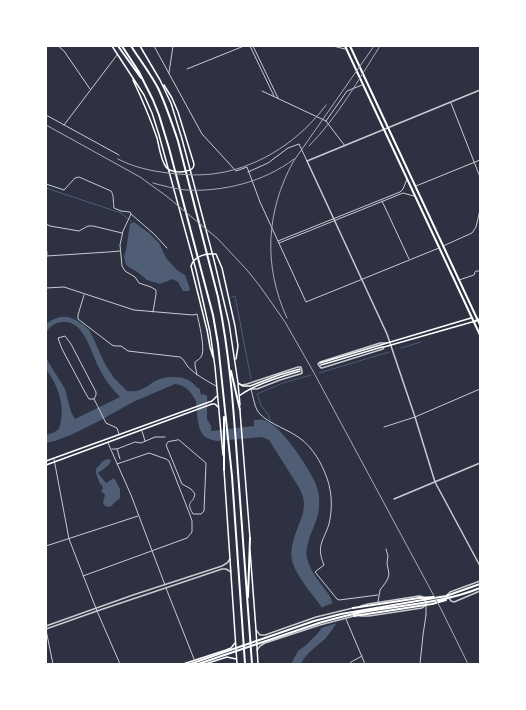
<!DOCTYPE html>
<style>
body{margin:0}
#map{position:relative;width:526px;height:710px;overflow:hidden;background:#2d3142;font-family:"Nunito Sans",sans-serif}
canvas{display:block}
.frame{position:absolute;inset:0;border:47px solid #fff;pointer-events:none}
</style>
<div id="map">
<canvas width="526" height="710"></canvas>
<div class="frame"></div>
</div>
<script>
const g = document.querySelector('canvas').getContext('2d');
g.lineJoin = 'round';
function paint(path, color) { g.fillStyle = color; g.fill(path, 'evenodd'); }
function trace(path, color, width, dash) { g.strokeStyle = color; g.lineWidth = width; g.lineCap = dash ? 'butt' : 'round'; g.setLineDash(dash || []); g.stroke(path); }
const water = new Path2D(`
 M134,222L149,233L159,243L166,258L177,270L185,275L190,289L189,291H183L178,282L173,279L160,284L147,280L136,271L130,268L126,265L124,256L126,250L130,224Z
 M60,317H68L76,320L84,325L90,331L105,364L114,378L127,391C131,391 136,392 140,390C146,388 151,383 157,380C169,375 190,375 197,388H199L200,390L201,395L204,394L207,396V419L211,426V431L254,426V420C257,420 261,419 263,420C280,423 308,467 315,482C318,490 320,497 319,506C319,524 304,539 307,558C310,572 321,583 329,595C334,603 334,614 336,624C333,629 329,634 325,639C316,647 306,653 301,664H291L298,651L305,646L318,633L322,627V611L321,606C312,594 298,578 293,564C288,549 296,533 301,519C303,514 304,509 304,504C304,498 301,491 298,486L269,440L262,437L217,441C212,440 208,439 204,436C197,429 197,411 196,401C191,392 186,385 175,384L133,402L99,421L73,434L55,441L46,443V435L53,433L59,429C64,412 62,400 55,384C53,378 47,373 46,367C46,364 46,361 46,358L65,389L71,412L75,419L120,397C112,389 105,380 100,370C91,354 85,319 61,322C54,323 50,327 46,332V324L52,320Z
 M108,459L111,460C110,466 103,469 98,473L106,483L114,478L120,489V498L110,507L105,506L103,503L105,495L101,491L103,488L102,485L100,484L96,473V469L103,461Z`);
const pier = new Path2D(`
 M333,603L337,623L321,628L320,608Z`);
const stream = new Path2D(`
 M46,188L121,213L132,222
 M232,297L235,296L251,379
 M401,348L421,342
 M319,373L389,352
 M270,420L269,416L261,405L257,394L283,383L311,375`);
const pedestrian = new Path2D(`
 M420,664L423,635L426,615`);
const minor = new Path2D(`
 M58,46L64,51L90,89
 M154,46L202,134L236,171L247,167L260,202L306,302L439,248
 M250,46L274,96
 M253,46L278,98
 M333,46L345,49
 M187,69L244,46
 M169,73L173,46
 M262,91L326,121L345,146
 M451,103L480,177
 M46,115L119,155
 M326,121L347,91L362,85
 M64,125L117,55
 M248,172L268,163L288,148L299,144L307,161
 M46,184L64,190L75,178L79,177L111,191C114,195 113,202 114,208L121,211L130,212L131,214L123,231L120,245L122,266L125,271L135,277L139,283L151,287L156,290V294L153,312
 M416,186L480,160
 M382,201L409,259
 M131,214L154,234L167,248
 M46,224L50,226L79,231L88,226H93L122,233
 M278,241L400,192L403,189L407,179
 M279,243L403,193L414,196
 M443,246L472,233L476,227L480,210
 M47,256L108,252L120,251
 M46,265L47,252L46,250V234
 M459,280L474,275L475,272L476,271H480
 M46,288L64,287L134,310L193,315L197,314C199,322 205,348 202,355C201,358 198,360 195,362V365L197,375
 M84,295L78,315V319L112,345L115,346H121L128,351L180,357C184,359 185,363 188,367C196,375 207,381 216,386
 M251,389C253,396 254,404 257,410C263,421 284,428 295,435C309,443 319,458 325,473C332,489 333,507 329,524C323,542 316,546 324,565L315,572L337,599L339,600L378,595
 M94,399H89L86,394L62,349L58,338L65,336L71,344L96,392V395L94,399L106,423L117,428L119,434
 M384,427L415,417L480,389
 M142,431L145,441
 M179,440L206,463L204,511L201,514H193C185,500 193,505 195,494L191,489L182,484L166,445L168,442Z
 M108,443L131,495L165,585
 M112,449H117L135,442L141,443L155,437H165
 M117,449L120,459
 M54,459L69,539L97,611L120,664
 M46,546L138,516
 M83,576L187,538L192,532V521L190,515L169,461L166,459L149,453L117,464
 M166,588L194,659
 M378,602L380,590L386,582L388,578L389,574L387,563L388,556L386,549
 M426,615V605
 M346,619L365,664
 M46,630L53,664
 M349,664L351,662L362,656`);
const tertiary = new Path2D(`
 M480,90L307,161L387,334L415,417L435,482L480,566
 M384,347L383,349L322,368H321L318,364L320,362L380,343H386
 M242,385L247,384L298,367H301L302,371V373L300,374L280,380L257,389H251
 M394,499L480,463
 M480,581L450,592L447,595L451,601L454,602L480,591
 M360,616H369L422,608L426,605C426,600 425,596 419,596L368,604L361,606
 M46,626L133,595L222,566L227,563L230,559
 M46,629L97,611L222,569H226L231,572
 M256,630L260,635H265L316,617L353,608
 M257,650L260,646L265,643L320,625L354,616`);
const secondary = new Path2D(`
 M112,46L144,95L152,113L159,135L196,270L210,332L215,367L223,455
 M140,46L160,80L171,103L182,139L214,260L229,323L238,383L240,405
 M133,80C142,99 150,118 157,138C159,146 161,161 166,167C170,172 181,173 186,171C191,170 194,169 194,164L178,112L172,98L164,85
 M213,357L210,347L207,330L191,266C194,256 206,253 216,254L222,268L235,326L238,346L236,359
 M320,363L471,318
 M321,365L382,347H384L472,322
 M238,383L243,386H250L279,375L300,369
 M239,396C255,384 281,377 300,371
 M240,411L250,538
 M46,461L212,401L217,396
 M46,465L212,404H215L218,407
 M224,470L237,664
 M250,550L256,630L258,664
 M183,664L226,650L231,648L235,643
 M205,664L227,657L236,659`);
const primary = new Path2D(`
 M345,46L480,335
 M350,46L480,325
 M473,322L480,319
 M353,608L419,598L434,597
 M354,616L432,604L446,600
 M190,664L314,621L341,614L446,596L480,584
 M198,664L319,623C333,619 348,615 363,612C403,605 443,603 480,588`);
const trunk = new Path2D(`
 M118,46L141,78
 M122,46L139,72L153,100L159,115L169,148L213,315L218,344L232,476L245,664
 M131,46C140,60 150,73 158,88C166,105 172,123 178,141L218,297C230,355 234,414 238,472C243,536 247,600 252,664
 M231,371L240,410
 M224,470V417
 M248,597L250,538`);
const rail = new Path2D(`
 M46,125L140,177L165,195L217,238L247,270L259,285L269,299L285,322L313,371L441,609L468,664
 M309,146C337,118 359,79 380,46
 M118,159C133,167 151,171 168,173C185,175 202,176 219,173C262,166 301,139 326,105
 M153,183C164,186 175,189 186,190C223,192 264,182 294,159
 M287,318C263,266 266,212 293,162L374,46`);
paint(water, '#4f5d75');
paint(pier, '#2d3142');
trace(stream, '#4f5d75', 1);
trace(pedestrian, '#caccd0', 1);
trace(minor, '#caccd0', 1);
trace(tertiary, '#caccd0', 1.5);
trace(secondary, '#fff', 1.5);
trace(primary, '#fff', 2);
trace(trunk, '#fff', 2);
trace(rail, '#abadb3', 1);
</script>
